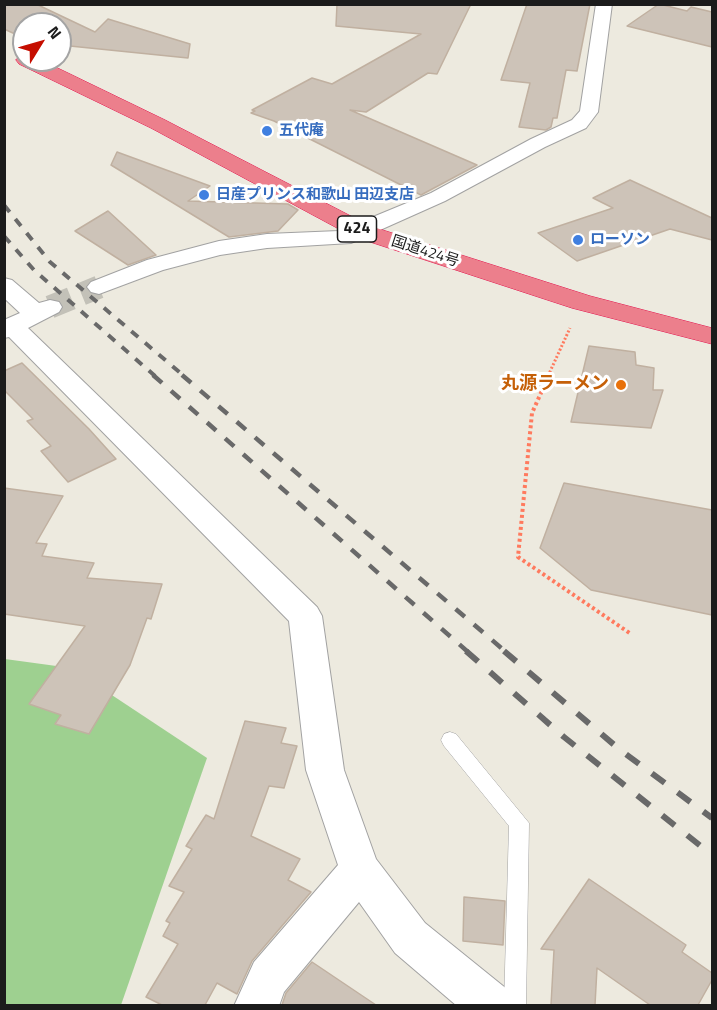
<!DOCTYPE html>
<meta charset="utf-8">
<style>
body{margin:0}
#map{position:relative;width:717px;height:1010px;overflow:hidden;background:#edeadf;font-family:"Titillium Web",sans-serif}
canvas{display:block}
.frame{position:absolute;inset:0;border:6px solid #1b1b1b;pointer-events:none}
.north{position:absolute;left:12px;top:12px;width:60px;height:60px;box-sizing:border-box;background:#fff;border:2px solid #a4a4a4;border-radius:50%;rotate:53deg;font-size:16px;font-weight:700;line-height:24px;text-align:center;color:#1b1b1b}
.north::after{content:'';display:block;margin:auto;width:21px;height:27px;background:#c50e00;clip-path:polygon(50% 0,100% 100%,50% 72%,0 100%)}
</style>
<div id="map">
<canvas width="717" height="1010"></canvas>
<div class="frame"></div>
<div class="north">N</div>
</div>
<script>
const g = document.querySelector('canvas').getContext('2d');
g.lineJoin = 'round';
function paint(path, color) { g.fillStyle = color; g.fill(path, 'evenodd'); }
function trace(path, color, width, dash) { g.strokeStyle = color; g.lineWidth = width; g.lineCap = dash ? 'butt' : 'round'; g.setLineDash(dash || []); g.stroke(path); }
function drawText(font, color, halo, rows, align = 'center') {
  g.font = font + ' "Titillium Web","Noto Sans JP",sans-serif'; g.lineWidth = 6; g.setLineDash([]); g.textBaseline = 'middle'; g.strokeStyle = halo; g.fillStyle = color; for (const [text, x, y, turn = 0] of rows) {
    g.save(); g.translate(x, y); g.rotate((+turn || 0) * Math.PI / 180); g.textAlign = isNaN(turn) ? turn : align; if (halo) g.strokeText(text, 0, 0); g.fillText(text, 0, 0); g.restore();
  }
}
const forest = new Path2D(`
 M5,659L71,668L207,758L121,1005L5,1006Z`);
const building = new Path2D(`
 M4,4H36L95,32L108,19L190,44L188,58L60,45V24H24V38L4,29Z
 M337,4H471L437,74L428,73L366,112L350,110L477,165L421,195L274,121L251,113L255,111L252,110L312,78L332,84L421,34L336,26Z
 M527,4H590L577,71L566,70L557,118H553L551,127L546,130L519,127L530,83L501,80Z
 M659,4L687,11L691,7L712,12V47L627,26Z
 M117,152L210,186L188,201L288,204L298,210L278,231L229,237L111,165Z
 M630,180L712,218V240L670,229L577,261L538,233L613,208L593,198Z
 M108,211L156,255L128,265L75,231Z
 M589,346L635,352L636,365L654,368L653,390H663L651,428L571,422Z
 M22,363L89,429L116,459L68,482L41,451L51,446L27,421L33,419L4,390V371Z
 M564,483L712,510V615L591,590L540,548Z
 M4,488L63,496L36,543L47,544L42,556L94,563L87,578L162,584L151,619L147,618L130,665L89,734L55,724L61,715L29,704L85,626L4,614Z
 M245,721L286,728L281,743L297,746L284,788L269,786L251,836L300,859L288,880L311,892L252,961L237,994L217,983L205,1005H162L146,997L178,944L163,936L170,923L166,921L184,892L169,886L192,849L186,846L206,815L214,819Z
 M589,879L686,945L682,952L712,973V980L698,1005H650L597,968L595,1005H551L554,950L541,949Z
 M464,897L505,901L503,945L463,941Z
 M312,962L376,1005H282L286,993Z`);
const streetTunnel = new Path2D(`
 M50,307L99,287`);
const pathFar1 = new Path2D(`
 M548,376L570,328`);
const path = new Path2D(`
 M549,375L532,413L518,557L631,634`);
const lane = new Path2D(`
 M450,732L456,734L529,823L526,1006H504L509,826L444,746L441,740L444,734Z`);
const street = new Path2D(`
 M596,4H612L598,112L586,128L545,147L445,201L351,243L267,248L220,255L163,270L99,294L91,292L87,287L91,282L147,260L219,241L267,234L339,231L431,193L531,139L572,120L580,111Z
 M4,278L12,280L39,303L50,300L59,302L62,307L59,312L28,328L317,607L322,616L344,770L376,859L425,923L508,990L514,1006H457L395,953L359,902L284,992L279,1006H234L254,962L338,865L306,770L289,621L9,337L4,338V320L20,313L4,298Z`);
const highway = new Path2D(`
 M24,55V60H41L165,120L370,226L590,296L712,328V344L572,308L352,236L151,128L19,64L16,60Z`);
const railFar2 = new Path2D(`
 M4,205L50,262L184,376
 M4,236L34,270L155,376`);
const railFar1 = new Path2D(`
 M153,375L468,652
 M182,375L506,652`);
const rail = new Path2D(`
 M466,651L564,737L712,855
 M504,651L619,749L712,818`);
const markers = [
 [267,131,6,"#3f7fe0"],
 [204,195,6,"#3f7fe0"],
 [578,240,6,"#3f7fe0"],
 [621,385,6,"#e8710a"]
];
const farShopnames = [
 ["五代庵",279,131],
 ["日産プリンス和歌山 田辺支店",216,195],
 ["ローソン",590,240]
];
const farStreetnames = [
 ["国道424号",425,252,18]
];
const shields = [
 [357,229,39]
];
const shieldNames = [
 ["424",357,229]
];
const foodNames = [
 ["丸源ラーメン",609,385]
];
paint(forest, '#9ed090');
paint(building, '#cdc3b8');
trace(building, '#c0b0a0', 1.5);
trace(streetTunnel, '#c3c1b8', 23, [23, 11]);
trace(lane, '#a2a2a2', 1);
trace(street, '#a2a2a2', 2);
trace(highway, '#e1164e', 1);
trace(pathFar1, '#ff7a5e', 3, [2, 2]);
trace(path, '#ff7a5e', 4, [3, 3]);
paint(lane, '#fff');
paint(street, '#fff');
paint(highway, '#ec7f8c');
trace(railFar2, '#696969', 4, [9, 9]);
trace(railFar1, '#696969', 4.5, [12, 12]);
trace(rail, '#696969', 6, [16, 16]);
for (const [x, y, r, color] of markers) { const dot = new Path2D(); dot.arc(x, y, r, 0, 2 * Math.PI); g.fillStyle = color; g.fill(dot); trace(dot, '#fff', 2); }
drawText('bold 15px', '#366cbe', '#fff', farShopnames, 'left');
drawText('15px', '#1b1b1b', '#fff', farStreetnames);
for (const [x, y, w] of shields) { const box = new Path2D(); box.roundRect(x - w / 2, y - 13, w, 26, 4.5); g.fillStyle = '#fff'; g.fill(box); trace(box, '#1b1b1b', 1.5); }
drawText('bold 16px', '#1b1b1b', null, shieldNames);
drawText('bold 18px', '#c56008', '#fff', foodNames, 'right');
</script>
